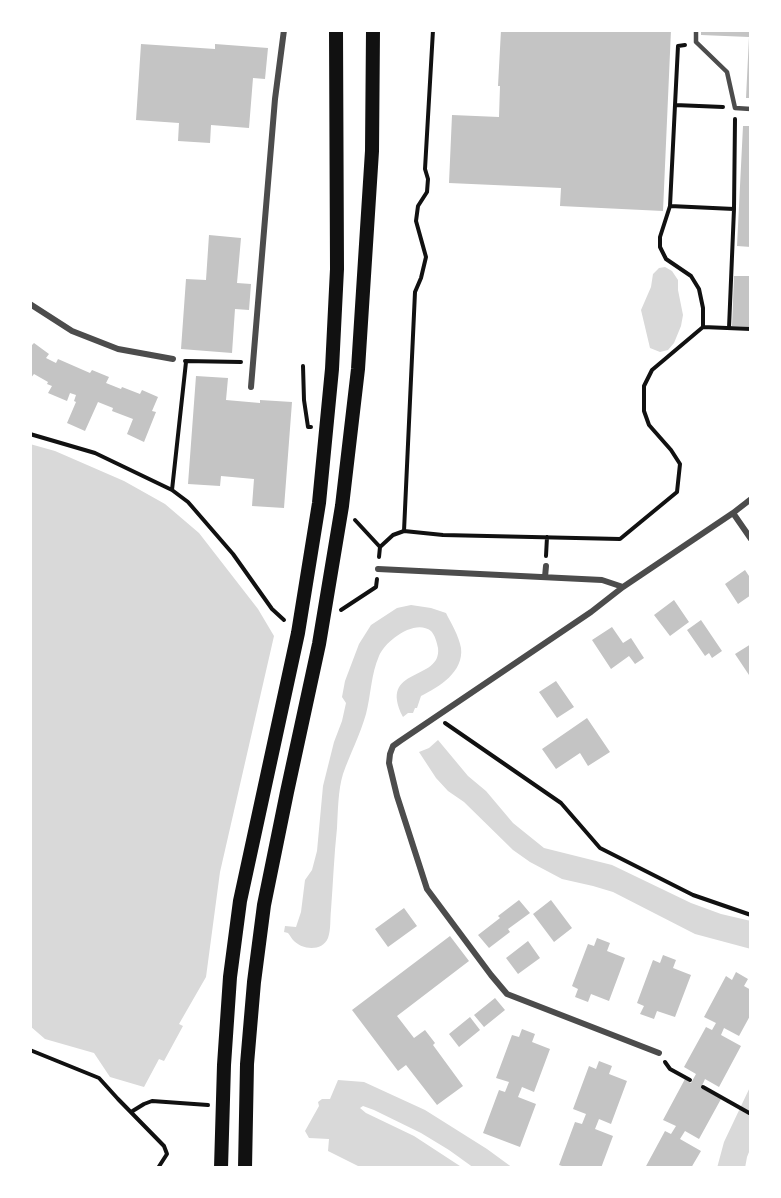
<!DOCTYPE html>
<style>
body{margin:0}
#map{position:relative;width:781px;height:1198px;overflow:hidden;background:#fff;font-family:"DejaVu Sans",sans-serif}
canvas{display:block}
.frame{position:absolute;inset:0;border:32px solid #fff;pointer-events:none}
</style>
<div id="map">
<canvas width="781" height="1198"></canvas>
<div class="frame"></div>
</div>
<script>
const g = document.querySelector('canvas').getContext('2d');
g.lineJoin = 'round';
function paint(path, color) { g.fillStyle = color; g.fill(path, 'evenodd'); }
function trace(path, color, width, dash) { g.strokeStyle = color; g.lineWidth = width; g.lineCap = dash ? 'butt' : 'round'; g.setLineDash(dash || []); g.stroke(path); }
const water = new Path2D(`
 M665,267L672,271L678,280V290L683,315L681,326L674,343L668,350L660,352L650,348L641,310L651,287L653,274L659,268Z
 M30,444L55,451L124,481L165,504L199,533L258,609L274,636L220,872L206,977L179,1024L183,1026L164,1061L159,1059L144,1087L110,1077L94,1053L45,1039L30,1026Z
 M411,605L431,608L446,613C451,623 459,636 461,648C464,672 439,687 421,696L417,708H415L413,713H408L403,717C377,666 442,682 438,648C437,643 435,635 431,631C415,618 385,641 379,656C371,674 371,695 366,714C360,735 350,754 343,774C338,790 338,811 337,828C334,856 333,883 331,910C330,919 331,930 328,938C322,952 302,950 293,940C291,938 290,935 288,933L284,932L285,926L296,927L301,912L305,880L312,870L317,851L323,786L334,742L342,721L346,703L342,697L345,681L359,644L371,625L397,608Z
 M438,740L468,776L486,791L513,823L544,848L612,865L691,903L721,914L751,921V949L695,934L613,892L593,886L562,879L530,862L513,850L464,802L448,791L436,778L419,752L429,748Z
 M338,1080L364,1082L425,1110L487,1149L513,1168H474L449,1150L421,1133L374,1110L363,1106L360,1108L366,1113L414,1136L463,1168H362L328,1151L329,1139L309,1138L305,1131L319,1106L318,1102L322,1099H330Z
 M751,1085V1147L747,1157L745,1168H717L724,1142Z`);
const building = new Path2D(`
 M501,30H671L663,211L560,206L561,188L449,183L452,115L499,117L500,86H498Z
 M701,30H751V98H746L749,37L701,35Z
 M141,44L215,49V44L268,48L265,79L253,78L249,128L211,125L210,143L178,141L179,123L136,120Z
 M743,126H751V247L737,246Z
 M209,235L241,238L237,283L251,284L249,310L235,309L232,353L181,349L186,279L206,280Z
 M734,276H751V327L732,326Z
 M34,343L49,354L46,358L56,363L58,359L90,373L92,370L109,377L106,383L121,389L122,387L140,394L142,390L158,397L152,411L156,412L144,442L127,434L133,419L112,411L113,408L98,402L85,431L67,423L76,402L74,401L76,395L70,393L67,401L48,393L52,386L47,384L48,382L34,374L30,379V345L31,346Z
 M196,376L228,378L226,400L260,403V400L292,402L284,508L252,506L254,479L221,476L220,486L188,484Z
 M745,570L751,579V595L738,604L725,584Z
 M674,600L689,622L670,636L654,615Z
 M701,620L722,651L712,658L709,653L705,656L687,630Z
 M612,627L623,643L631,638L644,658L635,664L629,656L611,669L592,640Z
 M751,644V678L735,654Z
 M556,681L574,707L557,718L539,692Z
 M587,718L610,752L588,766L580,753L556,769L542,749Z
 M519,900L530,913L508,929L510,932L489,948L478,935L500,918L498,916Z
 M551,900L572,928L554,942L533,914Z
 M404,908L417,926L388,947L375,929Z
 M450,936L469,961L397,1016L414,1038L425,1030L435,1043L433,1045L463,1086L437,1105L406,1065L398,1071L352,1010Z
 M597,938L610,943L607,951L625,958L609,1001L591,994L588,1002L575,997L578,989L572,986L588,944L594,946Z
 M528,941L540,958L518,974L506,958Z
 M663,955L676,960L673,968L691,975L675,1017L657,1011L654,1019L640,1014L644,1006L637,1003L653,960L660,963Z
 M736,972L748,979L744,986L751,990V1014L739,1036L724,1028L721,1035L741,1046L719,1087L705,1079L701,1088L721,1099L699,1139L685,1131L680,1139L701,1151L691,1168H645L665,1131L671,1134L676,1126L663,1120L685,1079L691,1083L696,1074L684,1067L706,1027L712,1030L716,1023L704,1017L726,976L732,980Z
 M495,998L505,1010L484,1027L474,1015Z
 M470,1017L480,1030L459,1047L449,1034Z
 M522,1029L535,1034L532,1042L550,1049L534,1092L522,1087L518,1097L536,1104L520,1147L483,1133L499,1090L505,1092L509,1082L496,1078L512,1035L519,1037Z
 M599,1061L612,1066L609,1074L627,1081L611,1124L599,1119L595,1129L613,1136L601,1168H565V1167L559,1165L575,1122L582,1124L586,1114L573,1109L589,1066L596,1069Z`);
const path = new Path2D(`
 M675,105L678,46L685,45
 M670,206L734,209
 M703,327V308L699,289L691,276L666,259L660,247V237L670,206L675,105L723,107
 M729,328L734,209L735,119
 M185,361L241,362
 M303,366L304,400L308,427H311
 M30,434L95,453L172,490L188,502L233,554L272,609L284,620
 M172,490L186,362
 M355,520L380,547L379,557
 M404,531L415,292L421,278L426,257L416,221L418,206L427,192L428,179L425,169L433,30
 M380,547L393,535L404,531L443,535L620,539L677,492L680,464L671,450L649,425L644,411V386L652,370L703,327L751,329
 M546,556L547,537
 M341,610L376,587L377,579
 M445,723L561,803L600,848L693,895L751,915
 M30,1050L99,1078L118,1099L164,1146L167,1154L158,1168
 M665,1062L670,1069L690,1080
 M703,1087L751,1114
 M131,1112L144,1104L152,1101L208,1105`);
const service = new Path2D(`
 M696,30V42L727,72L735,108L751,109`);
const minor = new Path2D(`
 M30,304L72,331L118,349L173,359
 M251,387L275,99L284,30
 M733,513L751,539
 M378,569L602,580L623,587
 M545,577L546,566
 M659,1053L507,994L491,975L427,889L397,796L389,763L390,754L393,746L400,741L591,612L623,587L733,513L751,499`);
const primary = new Path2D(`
 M221,1168L224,1065L230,977L240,901L298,633L319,503L332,369L337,269L336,30
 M245,1168L247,1064L254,982L264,905L287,792L319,644L342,506L358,369L372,151L373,30`);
paint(water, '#d9d9d9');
paint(building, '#c4c4c4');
trace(path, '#111', 4);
trace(service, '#4c4c4c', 4.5);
trace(minor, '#4c4c4c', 6);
trace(primary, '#111', 14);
</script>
